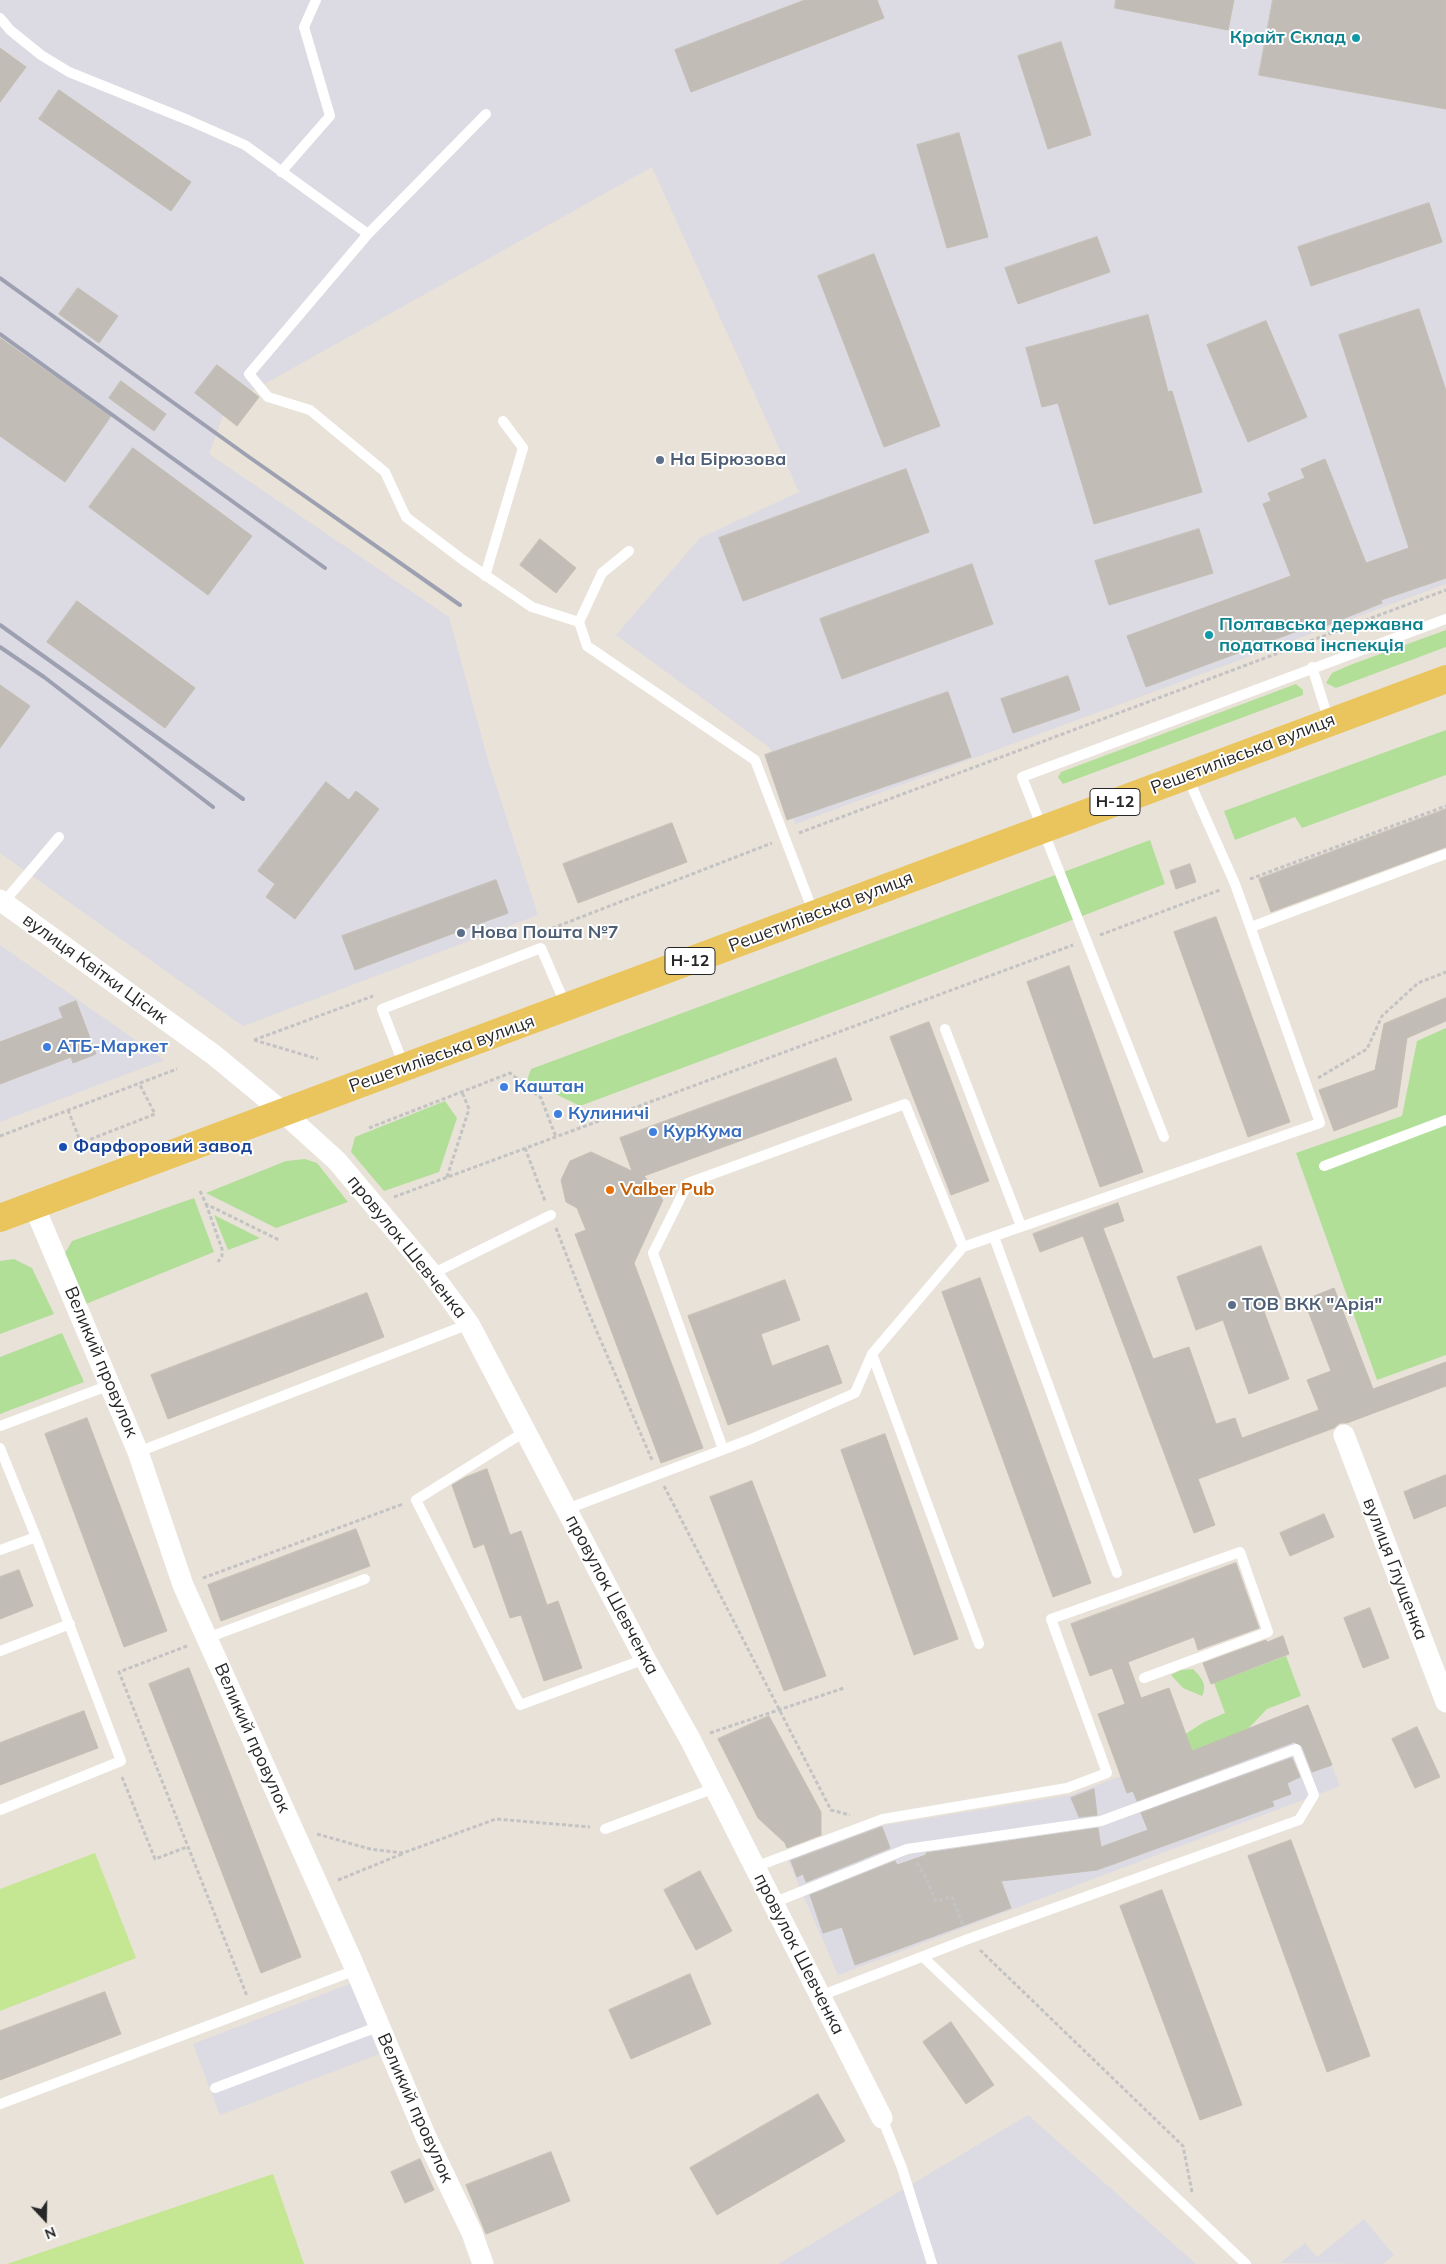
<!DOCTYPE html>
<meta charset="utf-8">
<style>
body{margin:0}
#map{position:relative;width:1446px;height:2264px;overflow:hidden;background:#e9e2d9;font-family:Mulish,sans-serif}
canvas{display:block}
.north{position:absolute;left:20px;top:2194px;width:50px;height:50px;-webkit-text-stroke:4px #fff;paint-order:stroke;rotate:159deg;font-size:14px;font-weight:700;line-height:20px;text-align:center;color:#272727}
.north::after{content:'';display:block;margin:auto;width:18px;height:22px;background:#272727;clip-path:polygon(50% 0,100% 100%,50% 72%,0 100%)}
</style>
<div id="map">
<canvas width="1446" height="2264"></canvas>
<div class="north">N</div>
</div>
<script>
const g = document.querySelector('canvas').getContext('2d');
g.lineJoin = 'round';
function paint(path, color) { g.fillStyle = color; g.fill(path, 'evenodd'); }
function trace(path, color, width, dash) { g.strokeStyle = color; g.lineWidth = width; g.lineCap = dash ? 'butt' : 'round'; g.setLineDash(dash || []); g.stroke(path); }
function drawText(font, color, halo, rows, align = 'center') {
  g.font = font + ' Mulish,sans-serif'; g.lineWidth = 4; g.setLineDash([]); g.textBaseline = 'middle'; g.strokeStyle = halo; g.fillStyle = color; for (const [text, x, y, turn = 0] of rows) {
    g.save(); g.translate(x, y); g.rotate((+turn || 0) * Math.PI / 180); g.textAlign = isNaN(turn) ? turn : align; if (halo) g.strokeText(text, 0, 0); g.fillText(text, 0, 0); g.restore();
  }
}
const industrial = new Path2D(`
 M0,0H1446V584L795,824L770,748L616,635L700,538L799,492L652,167L227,405L209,454L449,617L489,764L538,915L243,1026L0,853Z
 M0,945L164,1060L0,1122Z
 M1308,1705L1340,1786L838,1975L788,1860L880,1826L1071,1795Z
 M352,1983L379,2054L220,2115L193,2044Z
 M1028,2115L1196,2264H778Z
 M1364,2219L1394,2255L1383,2264L1280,2263L1305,2243L1317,2257Z`);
const green = new Path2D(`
 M1446,630V647L1336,688L1326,683L1332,673L1350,665Z
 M1296,684L1303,690V695L1063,784L1058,777L1061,772Z
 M1446,730V775L1302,828L1295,817L1235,840L1224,811Z
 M1150,840L1165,884L873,997L580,1106L527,1080L531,1069Z
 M1446,1028V1355L1377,1380L1296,1153L1402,1116L1417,1041Z
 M445,1101L457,1118L439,1172L384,1191L351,1152L355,1137Z
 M305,1159L317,1163L348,1202L276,1228L206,1193L286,1161Z
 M194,1198L214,1252L81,1306L65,1253L72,1241Z
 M214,1215L260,1238L228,1250Z
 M14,1259L32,1268L54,1314L0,1334V1261Z
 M62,1333L84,1382L0,1414V1357Z
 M1286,1656L1301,1696L1267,1709L1242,1735L1187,1753L1181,1737L1204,1722L1225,1713L1214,1683Z
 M1193,1669C1201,1677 1208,1685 1202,1696L1183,1688L1171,1675L1181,1670Z`);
const pitch = new Path2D(`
 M95,1853L136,1958L0,2011V1889Z
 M273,2174L304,2264H7Z`);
const building = new Path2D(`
 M805,0H877L884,18L691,92L675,50Z
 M1116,0H1234L1228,30L1115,8Z
 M1273,0H1446V109L1259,75Z
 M1061,42L1091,135L1048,149L1018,56Z
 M0,48L26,67L0,102Z
 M59,90L191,182L171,211L39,119Z
 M959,133L988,237L947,248L917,145Z
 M1429,203L1442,242L1311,286L1298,247Z
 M1097,237L1110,272L1018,304L1005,268Z
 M874,254L940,426L884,447L818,276Z
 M78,288L118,316L99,343L59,314Z
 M1419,309L1446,391V578L1381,600L1382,603L1313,631L1311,626L1146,687L1127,636L1291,576L1263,504L1271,501L1268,493L1305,478L1301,469L1325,459L1366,563L1409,548L1339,335Z
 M1148,315L1168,392L1172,391L1202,492L1094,524L1058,403L1042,407L1026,348Z
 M1266,321L1307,417L1248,442L1207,345Z
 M0,338L111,416L65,482L0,436Z
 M217,365L259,397L237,426L195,393Z
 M121,381L166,414L154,431L109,398Z
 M133,448L252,536L208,595L89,507Z
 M906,469L929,532L743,601L719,538Z
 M1199,529L1213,573L1109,605L1095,561Z
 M540,539L576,568L556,593L520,565Z
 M972,564L993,624L842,679L820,619Z
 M77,601L195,688L165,728L47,642Z
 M1068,676L1080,710L1013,733L1001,699Z
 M0,685L30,706L0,748Z
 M948,692L971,757L787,820L765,755Z
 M326,782L349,800L356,791L379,809L295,919L266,897L275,884L258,871Z
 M1446,809V847L1271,912L1259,879Z
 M672,823L687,862L578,903L563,864Z
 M1190,864L1196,882L1176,889L1170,871Z
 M496,880L508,913L355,970L342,936Z
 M1216,917L1290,1122L1248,1137L1174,932Z
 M1069,966L1143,1172L1100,1187L1027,982Z
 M1446,998V1021L1407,1038L1397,1107L1334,1131L1319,1090L1375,1070L1384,1024Z
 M76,1001L96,1054L73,1063L71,1057L0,1084V1042L63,1018L59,1008Z
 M929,1022L989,1181L951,1195L890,1037Z
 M836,1058L852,1100L644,1176L663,1200L634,1263L703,1448L661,1463L575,1234L586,1230L577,1208L566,1202L561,1180L570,1161L591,1152L632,1171L620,1138Z
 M1118,1203L1124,1221L1103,1228L1153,1359L1189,1347L1216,1424L1235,1418L1242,1438L1319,1410L1307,1380L1331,1371L1304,1300L1334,1288L1373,1389L1446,1362V1386L1347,1423H1340L1334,1428L1198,1479L1215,1525L1194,1533L1083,1236L1040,1252L1033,1234Z
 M1261,1246L1281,1299L1262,1306L1289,1379L1249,1394L1223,1320L1196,1330L1177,1277Z
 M980,1278L1091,1583L1053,1597L942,1292Z
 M785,1280L800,1320L761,1334L772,1366L828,1345L842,1383L728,1425L688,1316Z
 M367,1293L384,1337L168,1419L151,1375Z
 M87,1418L167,1631L124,1647L45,1434Z
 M885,1434L958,1639L914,1655L841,1450Z
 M487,1469L510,1535L521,1531L547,1605L558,1601L582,1668L544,1681L521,1615L510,1618L484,1544L474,1548L452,1485L466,1477Z
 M1446,1475V1506L1414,1519L1404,1492Z
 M752,1481L826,1676L784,1691L710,1497Z
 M1324,1514L1334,1537L1290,1556L1280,1533Z
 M356,1529L370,1566L221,1621L208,1585Z
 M1236,1563L1259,1628L1198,1650L1194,1637L1128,1662L1141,1698L1169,1688L1192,1751L1308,1705L1332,1765L1312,1772L1302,1746L1294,1742L1137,1801L1133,1791L1127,1793L1098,1714L1125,1704L1119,1687L1112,1668L1090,1676L1071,1624Z
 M19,1570L33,1606L0,1619V1577Z
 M1370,1608L1389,1658L1363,1668L1344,1618Z
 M1283,1636L1289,1654L1211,1684L1203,1663L1266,1640L1267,1642Z
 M189,1668L301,1957L261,1973L149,1684Z
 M84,1711L98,1748L0,1785V1743Z
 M769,1716L821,1812V1835L787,1848L785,1843L758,1818L718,1739Z
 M1417,1727L1440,1777L1415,1788L1392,1739Z
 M1292,1758L1300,1777L1287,1783L1291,1794L1272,1801L1274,1806L1097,1870L1001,1881L1011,1908L855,1965L842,1927L823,1933L810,1895L895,1861L897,1865L926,1855V1853L1098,1828L1101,1847L1148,1830L1141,1813Z
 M1094,1789L1097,1815L1079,1817L1071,1798Z
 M882,1827L890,1848L806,1882L803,1874L797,1877L791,1861Z
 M1291,1840L1370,2056L1327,2072L1248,1856Z
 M700,1871L732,1931L696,1950L664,1890Z
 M1162,1890L1242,2105L1200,2120L1120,1906Z
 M690,1974L711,2024L631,2059L609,2010Z
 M105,1992L121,2034L0,2080V2031Z
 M951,2022L994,2085L966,2104L923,2042Z
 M818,2094L845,2141L717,2215L690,2168Z
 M551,2152L570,2201L486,2234L466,2185Z
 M420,2159L434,2190L405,2203L391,2172Z`);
const path = new Path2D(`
 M799,833L1446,590
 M1250,879L1446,806
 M540,933L772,843
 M1100,935L1220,890
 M254,1040L373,996
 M254,1040L318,1059
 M1318,1078L1367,1049L1382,1016L1418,983L1446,972
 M68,1110L81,1143L155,1114L139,1083
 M369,1128L510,1073L541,1098L556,1137
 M0,1136L177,1069
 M525,1148L545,1201
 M447,1177L469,1109L462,1092
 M200,1191L206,1204L279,1240
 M394,1197L1073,945
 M206,1204L222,1249V1256L218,1262
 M556,1228L588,1311L652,1460
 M664,1486L831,1810L850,1815
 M203,1578L403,1504
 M187,1646L119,1672L247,1996
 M710,1733L844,1688
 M122,1777L155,1859L187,1847
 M317,1834L370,1849L403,1853L496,1819L590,1827
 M917,1863L925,1876L936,1901L952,1897L963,1925
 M338,1880L402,1854
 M980,1950L1183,2146L1192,2192`);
const service = new Path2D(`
 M0,18L10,30L41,55L69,72L188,120L245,145L368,234L249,374L268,397L310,410L385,472L406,517L463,560L532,607L579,622
 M281,172L330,116L304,27L316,0
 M368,234L486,114
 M629,551L602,573L579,622L587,646L755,760L814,914
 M485,576L523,448L503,421
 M1312,667L1329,721
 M3,903L59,837
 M1251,927L1446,854
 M945,1029L1021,1226
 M404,1066L382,1009L541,948L566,1006
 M1164,1137L1022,777L1446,619
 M1324,1166L1446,1120
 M994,1237L1117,1573
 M432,1274L551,1215
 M872,1354L979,1644
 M0,1426L110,1385
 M526,1431L416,1500L520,1705L645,1659
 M0,1448L36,1537
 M723,1449L653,1253L688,1183L905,1104L963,1247
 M138,1452L469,1324
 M567,1509L751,1439L855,1393L872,1354L963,1247L1320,1123L1235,884L1187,776
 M0,1550L36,1537L121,1761L0,1810
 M207,1638L365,1579
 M0,1651L70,1624
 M605,1829L715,1788
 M755,1867L883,1819L1067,1788L1107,1773L1051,1619L1240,1552L1268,1632L1144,1678
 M773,1903L907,1849L1101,1821L1296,1749L1314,1795L1299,1820L968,1939L820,1996
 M923,1957L1246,2264
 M215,2088L380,2026
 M0,2104L356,1970
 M882,2118L902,2168L932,2264`);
const minor = new Path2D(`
 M0,900L214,1055L284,1113L337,1161L432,1274L469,1324L645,1659L690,1739L882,2118
 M34,1206L138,1452L183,1585L352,1961L426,2137L472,2233L483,2264
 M1344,1435L1446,1702`);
const primary = new Path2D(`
 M0,1218L1446,679`);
const rail = new Path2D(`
 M0,278L249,457L460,605
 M0,334L325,568
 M0,625L243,799
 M0,647L44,677L213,807`);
const markers = [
 [1356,38,5,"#0f9aa8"],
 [660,460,5,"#5c6f8a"],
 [1209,635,5,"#0f9aa8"],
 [461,933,5,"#5c6f8a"],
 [47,1047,5,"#3f7fe0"],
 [504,1087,5,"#3f7fe0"],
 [558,1114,5,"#3f7fe0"],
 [653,1132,5,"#3f7fe0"],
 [63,1147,5,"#1a4fb4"],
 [610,1190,5,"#e8710a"],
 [1232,1305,5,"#5c6f8a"]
];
const shields = [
 [1115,802,50],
 [690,961,50]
];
const shieldNames = [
 ["Н-12",1115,802],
 ["Н-12",690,961]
];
const cultureNames = [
 ["Крайт Склад",1346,38],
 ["Полтавська державна",1219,625,"left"],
 ["податкова інспекція",1219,646,"left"]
];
const serviceNames = [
 ["На Бірюзова",670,460],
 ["Нова Пошта №7",471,933],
 ["ТОВ ВКК \"Арія\"",1242,1305]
];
const streetNames = [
 ["Решетилівська вулиця",1243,754,-21],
 ["Решетилівська вулиця",821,912,-21],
 ["вулиця Квітки Цісик",95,969,36],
 ["Решетилівська вулиця",442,1054,-20],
 ["провулок Шевченка",407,1247,51],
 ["Великий провулок",101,1362,67],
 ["вулиця Глущенка",1395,1569,69],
 ["провулок Шевченка",612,1595,62],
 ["Великий провулок",252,1738,66],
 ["провулок Шевченка",799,1954,63],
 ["Великий провулок",415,2108,66]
];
const shopNames = [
 ["АТБ-Маркет",57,1047],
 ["Каштан",514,1087],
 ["Кулиничі",568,1114],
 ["КурКума",663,1132]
];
const transitNames = [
 ["Фарфоровий завод",73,1147]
];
const foodNames = [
 ["Valber Pub",620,1190]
];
paint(industrial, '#dcdae2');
paint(green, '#b1df97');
paint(pitch, '#c5e692');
paint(building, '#c1bcb6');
trace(building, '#c4beb3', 1);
trace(path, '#c3c3c3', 3, [4, 2.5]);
trace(service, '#fff', 10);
trace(minor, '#fff', 21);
trace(primary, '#eac55d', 28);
trace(rail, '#9ca0b1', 4);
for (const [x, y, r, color] of markers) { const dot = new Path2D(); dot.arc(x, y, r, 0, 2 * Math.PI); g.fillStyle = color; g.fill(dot); trace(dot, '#fff', 2); }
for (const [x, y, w] of shields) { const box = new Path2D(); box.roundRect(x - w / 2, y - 13.5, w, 27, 4); g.fillStyle = '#fff'; g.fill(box); trace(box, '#272727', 1); }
drawText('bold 16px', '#272727', null, shieldNames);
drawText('bold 18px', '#0d838f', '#fff', cultureNames, 'right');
drawText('bold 18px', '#4e5e75', '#fff', serviceNames, 'left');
drawText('18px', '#272727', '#fff', streetNames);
drawText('bold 18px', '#366cbe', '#fff', shopNames, 'left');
drawText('bold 18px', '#164399', '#fff', transitNames, 'left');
drawText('bold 18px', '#c56008', '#fff', foodNames, 'left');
</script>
